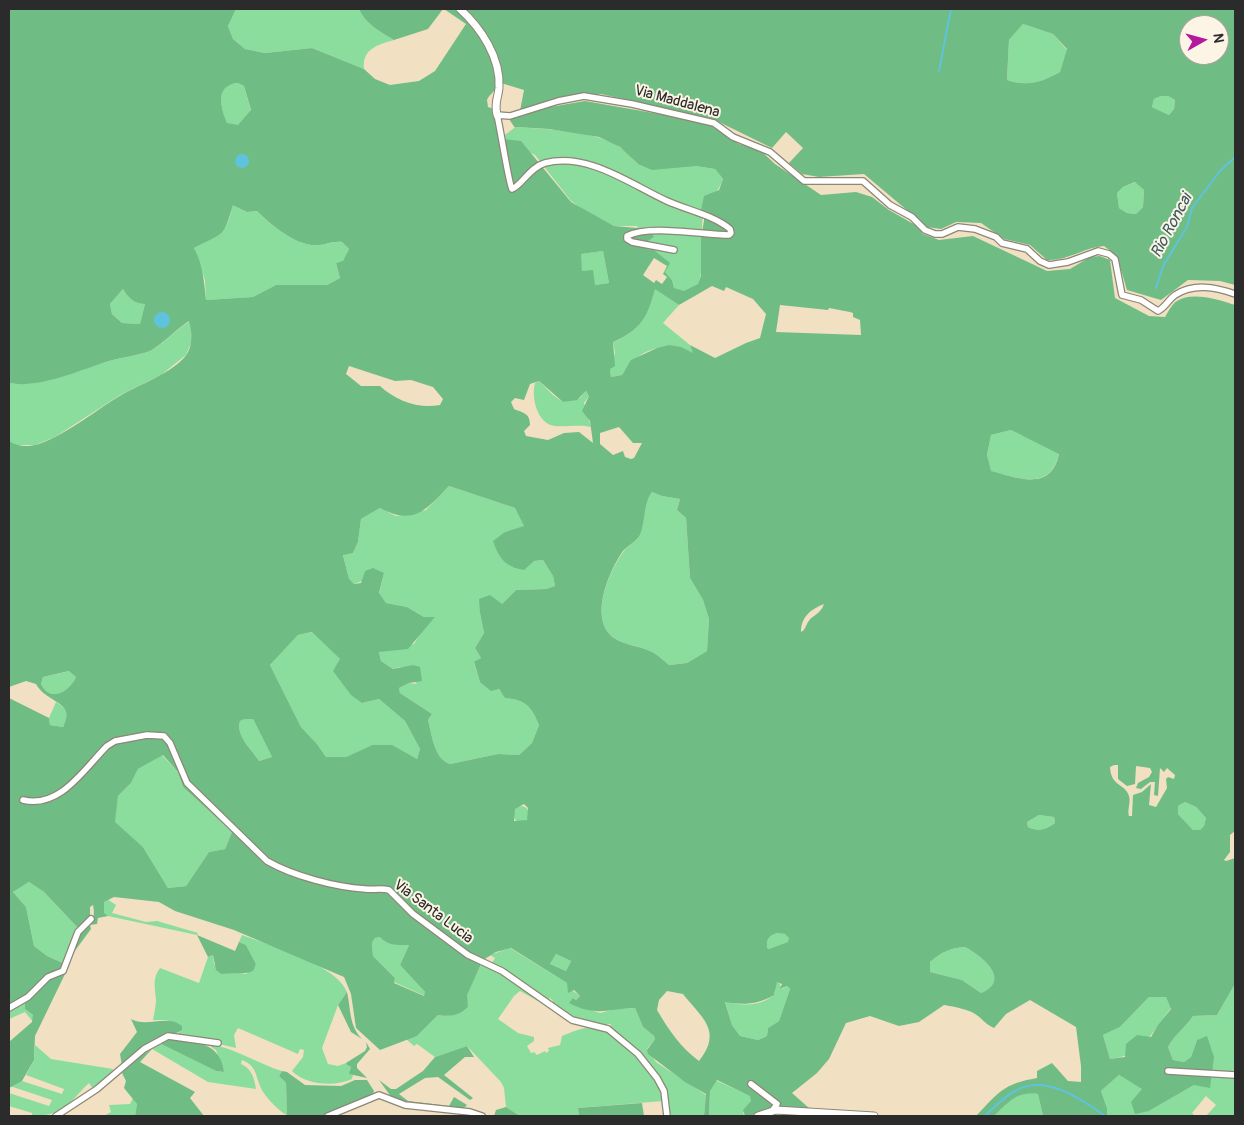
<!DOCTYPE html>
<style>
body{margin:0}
#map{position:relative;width:1244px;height:1125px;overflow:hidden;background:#f2e0c2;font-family:Pangolin,sans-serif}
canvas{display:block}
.frame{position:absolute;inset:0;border:10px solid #2b2b2b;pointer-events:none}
.north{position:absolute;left:1179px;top:15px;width:50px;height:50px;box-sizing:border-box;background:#fcf5e5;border:1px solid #a8a49b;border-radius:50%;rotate:83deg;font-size:14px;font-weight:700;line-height:20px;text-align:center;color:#2b2b2b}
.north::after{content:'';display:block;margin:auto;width:18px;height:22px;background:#b5179e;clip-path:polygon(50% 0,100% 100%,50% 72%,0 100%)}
</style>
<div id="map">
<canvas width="1244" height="1125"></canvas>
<div class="frame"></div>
<div class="north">N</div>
</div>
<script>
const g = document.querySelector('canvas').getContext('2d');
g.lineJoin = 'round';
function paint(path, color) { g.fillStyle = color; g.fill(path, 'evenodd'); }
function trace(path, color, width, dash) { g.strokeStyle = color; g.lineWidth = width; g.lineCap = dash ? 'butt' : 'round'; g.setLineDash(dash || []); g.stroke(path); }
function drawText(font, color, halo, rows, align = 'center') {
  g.font = font + ' Pangolin,sans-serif'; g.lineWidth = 4; g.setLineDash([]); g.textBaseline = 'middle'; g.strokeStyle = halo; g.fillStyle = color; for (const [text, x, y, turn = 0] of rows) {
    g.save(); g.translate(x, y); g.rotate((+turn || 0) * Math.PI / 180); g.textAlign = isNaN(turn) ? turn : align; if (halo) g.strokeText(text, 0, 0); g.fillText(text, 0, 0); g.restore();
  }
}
const green = new Path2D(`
 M236,9H359C365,24 381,32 394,40C377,45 362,49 364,69L312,48L265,53L245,49L233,39L228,26Z
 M1023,24L1053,34L1067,50L1060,72C1042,82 1027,87 1007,80L1009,40Z
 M238,83L244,86L251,111L238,126L227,124C221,108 214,84 238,83Z
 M1161,96H1168L1175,100L1174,109L1169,115L1152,107L1154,99Z
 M516,127C544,129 599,131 621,148C627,152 632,159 638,164L696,166L715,169L723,179C719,191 709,200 704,212C699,227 705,276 698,284C695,287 688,290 684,292L674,288L672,280L665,272L669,263L654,250L646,249L637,226H614L593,216L571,201L535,155L502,139V137Z
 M1136,182L1144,190L1143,207L1136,214L1127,213L1119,208L1117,193L1123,187Z
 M233,204L247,212L257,211C271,225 297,247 318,245C327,245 331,241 342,242L349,249L343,262L336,263L340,278L327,285H276L253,297L206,300L205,280L194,248C221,234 226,236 233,204Z
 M603,251L609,283L595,285L582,271L580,254Z
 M655,288L679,305L663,323L690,345L694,354C666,339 637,349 622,375L611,377L610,369L615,353L613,342C640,331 649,316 655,288Z
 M123,289C128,298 135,304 145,304L140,324L122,323L112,314L110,304Z
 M190,321L192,341L186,355L161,375L120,395L55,437L35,445H14L9,441V383C39,389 80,369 109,361C122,357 138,356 150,351C160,347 178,328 190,321Z
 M539,381L553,395L563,402L580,398L586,391L589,396L584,403L591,427C579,424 568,427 555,426C537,424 531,397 535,383Z
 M1011,430L1059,453C1051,492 1018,478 990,471L987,455L991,435Z
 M449,486L515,508L525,527L505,532L534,561L543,560L553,576L555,586L546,589L516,590L502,604L480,613L484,633L475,648L481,658L474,663L480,682C491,686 501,687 505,698C526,700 531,706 539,725L532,743L519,755L498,754L450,764C434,759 432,735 428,720L432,714L400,693L399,688L409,683L417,684L400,667L393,669L381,661L379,651L414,644L423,629L434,618L424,617L407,607L386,603L379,594L384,573L354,584L349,580L343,554L353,553L358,542L361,519L380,508L396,516L426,510Z
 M652,492L662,496L680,499L677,510L686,518L690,578L703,600L709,619L707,651L687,663L669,665C664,661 659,656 654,653C642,646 626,646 614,638C588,619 609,571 624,551C628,545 637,541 640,535C646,521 643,504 652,492Z
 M313,632L340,659L362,703L379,699L405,721L420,749L417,759L392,746L372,745L346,757H326L317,744L301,727L270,665L298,635Z
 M70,671L76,677C69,692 50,703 41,684L43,677Z
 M56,702C67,709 70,713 63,727L50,725L49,718Z
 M245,719H253L272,757L259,761C252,750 235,735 240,721Z
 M162,755L178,772L183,787L232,832L225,849L209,852L186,886L168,888L143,847L114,822L118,796L131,783L138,769Z
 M1185,802L1196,807L1206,818L1204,826L1200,830H1193L1178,814V806Z
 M513 814a8 8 0 1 1 16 0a8 8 0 1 1-16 0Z
 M1039,815L1054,817L1055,823C1045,830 1038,832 1028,827L1027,822Z
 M29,882L44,892L78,928L65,964L47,956L34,946L26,907L13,892Z
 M107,899L116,905L112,913L146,922L157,921L198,933L197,935L108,916L104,914V902Z
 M777,933L786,934L789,938V942L769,949L767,948C767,939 768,936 777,933Z
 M242,935C269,945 337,965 347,992L338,1005L322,1048L328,1064L338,1066L346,1063L347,1065L351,1067L350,1074L353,1075L352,1079C335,1087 305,1085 292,1071L303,1057L304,1050L300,1049L298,1054L238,1028L234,1035L236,1048L177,1034L182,1030L167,1020H153C154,1014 156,1006 156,1000C155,987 152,979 160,968L199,983L208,957L213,955L214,964L221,974L232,972L246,974L256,964L246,945L239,942Z
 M380,937L403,945H409L400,965L425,992V996L394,982L395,978L373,956L372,943L375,938Z
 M965,947C982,956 1012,980 981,993L962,980L930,972V962C942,952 950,948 965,947Z
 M510,948L567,983L569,988L580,996L576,1000L573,998L570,1003L600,1013L616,1009L635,1008L643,1027L654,1036L655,1039L647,1049L656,1062L706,1095L704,1116H669L661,1082L610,1027L611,1024H607L608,1026L568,1015L552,1003L553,1001L550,998L548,1000L492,963L495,958L490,955Z
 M556,954L571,961L566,971L550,964Z
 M482,963L513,981L556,1011L520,991L514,996L498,1019L518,1033L534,1037V1041L527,1046L531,1053L534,1052L537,1055L545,1051L546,1053L549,1051L548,1048L560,1045L562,1036C572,1032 585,1026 596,1028C622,1034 659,1076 663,1101L578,1108L579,1116H520L506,1107L504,1088L501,1082L467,1046L435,1057L417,1044L414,1046L406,1039L417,1036L438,1015C450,1017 459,1016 468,1007L466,995Z
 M779,982L782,989L787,986L790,989L779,1021L768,1028L767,1036L758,1040L740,1036L732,1025L725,1001C740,1006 764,1007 775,993V983Z
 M1235,984V1116H1206L1216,1105L1206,1096L1192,1113L1195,1116H1107V1108L1101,1091L1119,1075L1143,1089L1149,1111L1194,1085L1197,1040L1191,1057L1184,1062L1173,1060L1168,1047C1175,1034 1185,1028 1193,1016L1217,1015Z
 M1149,997H1166L1171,1008C1153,1031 1142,1056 1110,1059L1103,1035L1120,1027Z
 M25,1003V1009L33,1015V1022L25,1012L9,1019V1010Z
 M161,1044L216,1071L224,1072L216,1050L207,1044C234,1047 256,1063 282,1071L279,1076L286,1083L287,1115C281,1113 264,1096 261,1088C255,1075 257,1066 242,1060L241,1064C252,1069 254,1077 256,1089L208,1082L152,1049Z
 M35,1045L51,1059L113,1069L111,1077L93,1089L89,1083C70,1101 65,1116 32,1116V1113L9,1106V1093L49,1106L52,1100L10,1086L22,1081L62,1094L64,1089L26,1075L34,1060Z
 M715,1080L751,1096V1101L743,1113L745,1116H709L710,1091Z
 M1026,1092L1038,1094L1043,1116H994L1011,1099Z
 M133,1098L137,1104L135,1116H104L111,1112L109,1105L130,1104Z`);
const forest = new Path2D(`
 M9,9H236L228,26L233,39L245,49L265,53L312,48L364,69L375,79L390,85L419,81L435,71L466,24L444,9H456C474,21 504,65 496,88C494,92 489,95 487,100L488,107L494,109L502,137L515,128L509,119L550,107L585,101L693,120L710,125L739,144L760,150L775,164L821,195L856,192L872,197L889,210L917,226L923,234L939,240L973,236L1047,271L1070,269L1090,257L1100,256L1110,260L1115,298L1149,316L1165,317C1168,312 1172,304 1177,301C1192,291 1220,300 1235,305V831L1230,835V852L1224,860L1226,861L1235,858V984L1217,1015L1193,1016C1185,1028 1175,1034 1168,1047L1173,1060L1184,1062L1191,1057L1197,1040L1207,1036L1214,1057L1210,1088L1194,1085L1149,1111L1135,1114L1131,1102L1142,1089L1119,1075L1101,1091L1107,1108V1116H1043L1038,1094C1016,1091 1009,1102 994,1116H976C999,1092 1003,1084 1037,1078V1071L1052,1063L1068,1081L1081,1082V1066L1076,1027L1030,1000L1006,1014L994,1028C987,1025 984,1021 978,1016C969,1009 955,1007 944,1005L919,1022L899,1026L870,1016L846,1023L829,1059L817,1073L792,1093L809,1108H769L751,1116H745L743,1110L751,1101L750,1096L717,1080L710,1091L709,1116H704L706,1094L685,1082L648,1054L647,1050L655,1039L654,1036L643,1027L635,1008C606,1009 597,1017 569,1003L573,998L576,1000L580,996L574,990L568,993L567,983L511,948L496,952L483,960L467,995L468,1007C459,1016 450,1017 438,1015L417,1036L380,1050L356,1028L351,994L344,977L234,930L175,911L159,902L114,897L104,902V913L108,916L98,918L97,924L90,925L91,929L74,952C74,945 76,939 80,933C87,922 97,924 93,905L90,907V917L78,928L44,892L29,882L13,892L26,907L34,946L47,956L65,964L66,972L35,1036L34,1060L22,1081L9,1088V1042L32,1022L33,1015L25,1009V1003L9,1010V698L49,718L50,725L63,727C77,701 47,704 36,684L26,681L9,687V441C16,446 27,447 35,445C60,439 95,411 118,397C137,385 174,373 187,354C193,344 192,332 189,321C178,328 159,347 150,351C137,356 122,357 109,361C80,370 39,389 9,383ZM238,83L244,86L251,110L238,125L227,123C221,108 214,85 238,83ZM516,127L549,129L599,137L620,147L638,164L652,170L696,166L715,169L723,179L719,190L704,196L701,210L704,213V221L701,237V276L698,284L684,291L674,288L672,280L665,272L670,263L654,250L646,249L643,244L654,237L649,229L614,226L571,202L521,141L503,139L502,137ZM233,205L247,212L257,211C271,225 297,247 318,245C327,245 330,241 342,242L349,249L343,261L336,263L340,278L327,285H276L253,297L206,300C204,281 203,265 194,248C225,232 223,238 233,205ZM603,251L609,283L595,285L593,270L582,271L581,254ZM654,258L667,266L663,274L667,277L662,284L656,280L654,283L643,275ZM712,286L724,291L726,287L753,299L766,314L760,338L746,343L715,358L690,345L693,353L681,347L669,345L657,348L631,360L622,375L611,377L610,369L615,366L613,342C641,330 648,317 655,289L679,305ZM123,289C128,298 135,304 145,304L140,324L122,323L112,314L110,304ZM780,305L828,310L829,308L850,312L853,313V317L860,320L861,335L776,332ZM349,366L395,381L411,380L433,387L443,399L440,405C419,409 396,401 380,386H361L346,374ZM539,381L563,402L577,400L586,391L589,396L582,411L590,421L593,443L579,432L564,433L548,440L526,436L524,431L530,425C530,412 522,413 514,409L511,402L515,398L524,400L530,384ZM619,427L633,443H642L634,458L631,459L625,457L623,451L613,455L600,444V433ZM1011,430L1059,454C1051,492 1018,478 991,471L987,455L991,435ZM449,486L515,508L524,526L505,532L493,541C499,558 505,567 524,570L534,561L543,560L553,576L555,586L546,589L516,590L502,604L490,595L479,599L480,613L484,633L475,648L481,658L474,662L480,682L491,691L499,689L505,698C526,700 531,706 539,725L532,743L519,755L498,754L450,764C434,759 432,735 428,720L432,714L400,693L399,688L409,683L422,681L420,667L413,665L393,669L381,661L379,652L408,649L435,617H424L407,607L386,603L379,593L384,573L373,568L365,571L361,583L354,584L349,579L343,555L353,553L358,542L361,519L380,508C414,526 426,510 449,486ZM652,492L662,496L680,499L677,510L686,518L690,578L703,600L709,619L707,651L687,663L669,665C664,661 659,656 654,653C642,646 626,646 614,638C588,619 609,571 623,551C628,545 636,542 640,535C646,521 643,504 652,492ZM824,604C820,615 812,615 808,622C805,627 806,629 801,632C801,617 811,609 824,604ZM312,632L340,659L333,671L351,695L362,703L379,699L405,721L420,749L417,759L392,745H372L346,757H326L317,744L301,727L270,665L298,635ZM69,671L76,677C69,692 50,703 41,684L43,677ZM245,719H253L272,757L259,761C252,750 235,735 240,721ZM163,755L178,772L183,787L232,832L225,849L209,852L186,886L168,888L143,847L115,822L118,796L131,783L138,769ZM1114,765H1118V779L1127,786L1135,784L1136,766L1150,768L1152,772L1149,777L1138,783L1136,788L1141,789L1150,782H1155L1154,795L1158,796L1160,768L1164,772L1167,768L1175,775L1174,779L1168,777L1166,779L1167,788L1156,807L1149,805L1151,784L1142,792L1133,795L1132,816H1129C1127,809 1131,803 1129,796C1125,783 1111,787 1110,767ZM1185,802L1196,807L1206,818L1204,826L1200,830H1193L1178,814V806ZM524,804L528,808L527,820L514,821L515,809ZM1039,815L1054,817L1055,823C1045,830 1038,832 1028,827L1027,822ZM777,933L785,934L789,938L788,942L769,949L767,948C767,939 768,936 777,933ZM380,937C388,946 398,945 409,945L400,965L425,992L424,996L394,983L395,978L373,956L372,943L375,938ZM965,947C982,956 1012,980 981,993L962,980L930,972V962C942,952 950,948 965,947ZM556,954L571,961L566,971L550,964ZM777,982L782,984L780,989L787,986L790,989L779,1021L768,1028L767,1036L758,1040L740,1036L732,1025L725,1002C742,1005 758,1005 774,995ZM667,991L683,994C702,1018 723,1031 699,1061C681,1048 668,1029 657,1010L659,1000ZM1149,997H1166L1171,1009L1158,1025L1151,1037L1137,1035L1126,1044L1125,1057L1110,1059L1103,1035L1120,1027Z
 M359,9H443L428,29L394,40C381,32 365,24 359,9Z
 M465,9H1235V285L1220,281L1188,280L1161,300L1127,290L1117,256L1104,246C1085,247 1068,261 1047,260L1030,245L1004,239L981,223L956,222L941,229L927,227L864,174L819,177L802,174L789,163L803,148L786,132L772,148L719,122L700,116L601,94L559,99L520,111L524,90L501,83C493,57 488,26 465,9ZM1023,24L1053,34L1067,49L1060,72C1042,82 1027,87 1007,80L1009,40ZM1189,25H1219V55H1189ZM1161,96H1168L1175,100L1174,109L1169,115L1152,107L1154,99ZM1135,182L1144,190L1143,207L1136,214L1127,213L1119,208L1117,193L1123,187Z
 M197,935L235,951L239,942L246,945L256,964L253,971C243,975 232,972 221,974L216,970L213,955L208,957Z
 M347,992C351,1009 349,1026 362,1039L351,1032L338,1005Z
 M131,1019C146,1028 167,1014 182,1026V1030C177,1034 173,1033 168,1035C150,1042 134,1053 122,1066L120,1054L137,1032Z
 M168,1038C194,1043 220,1040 224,1072L216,1071L161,1044Z
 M366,1042L370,1049L357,1064V1068L367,1078L349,1074L351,1067L347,1065L346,1063L365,1051L367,1047Z
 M467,1046L474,1057H465L444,1075L473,1098L470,1100L438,1077L425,1078L399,1094L408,1101L449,1106L454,1097L467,1105L463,1109L405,1104L392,1098L379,1080L391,1089H396L423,1071L435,1057Z
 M152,1049L140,1062L195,1092L190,1098L204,1116H135L137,1104L124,1088L126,1081L122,1073L135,1059Z
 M282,1071L287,1072L305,1085L341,1086L355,1080H367L374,1091L373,1094L325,1116H287L286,1083L279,1076Z
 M642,1103L644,1116H579L578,1108Z
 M506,1107L520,1116H494L496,1110Z`);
const water = new Path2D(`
 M235 161a7 7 0 1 1 14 0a7 7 0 1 1-14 0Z
 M154 320a8 8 0 1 1 16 0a8 8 0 1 1-16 0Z`);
const stream = new Path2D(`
 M939,71L951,9
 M1156,288L1163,266L1187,227L1192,208L1220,171L1235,157
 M985,1116C994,1107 1004,1097 1015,1091C1044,1073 1082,1099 1105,1116`);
const minor = new Path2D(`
 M674,250L632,242L627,239V236C649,224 703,235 729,235L731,233L730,229C713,215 687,210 667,201C630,184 588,152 545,163C530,167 521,186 512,189C509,185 500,126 497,115L510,116L558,101L584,96L632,104L714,123L733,137L770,152L804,181H863L890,205L912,217L925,230L935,234H942L958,227L975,229L996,237L1002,243L1027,249L1040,261L1049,265L1068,262L1098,251L1109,254L1115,259L1122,295L1141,300L1158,311C1166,307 1168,300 1175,295C1194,283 1215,287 1235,294
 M23,800C60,809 84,769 107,746L115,741L147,735L164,736L170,743L187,783L267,861C293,876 335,887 365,889C373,890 381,888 389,890L413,914L468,955L502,971L572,1020L608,1029L638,1054L657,1078L664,1091L667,1116
 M9,1008L28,997L48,977L63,971L78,932L91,919
 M1168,1071L1235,1075
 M751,1084L777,1104L772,1111
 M56,1116L97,1089L144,1049L168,1036L218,1043
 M328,1116L379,1095L405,1105L470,1112L482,1116`);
const tertiary = new Path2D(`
 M460,9C481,28 501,58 499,88C498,98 494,103 497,115
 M758,1116L776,1110L874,1116`);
const streetNames = [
 ["Via Maddalena",677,102,15],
 ["Via Santa Lucia",433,912,37]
];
const waterNames = [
 ["Rio Roncai",1172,226,-62]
];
paint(green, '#8bdd9e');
paint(forest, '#70bc85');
paint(water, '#5fc3dd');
trace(stream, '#5fc3dd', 2);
trace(minor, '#8e8676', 8);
trace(tertiary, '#8e8676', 9);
trace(minor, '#fff', 5.5);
trace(tertiary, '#fff', 7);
drawText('15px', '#2b2b2b', '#fcf5e5', streetNames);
drawText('italic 16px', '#3b5960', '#fcf5e5', waterNames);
</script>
